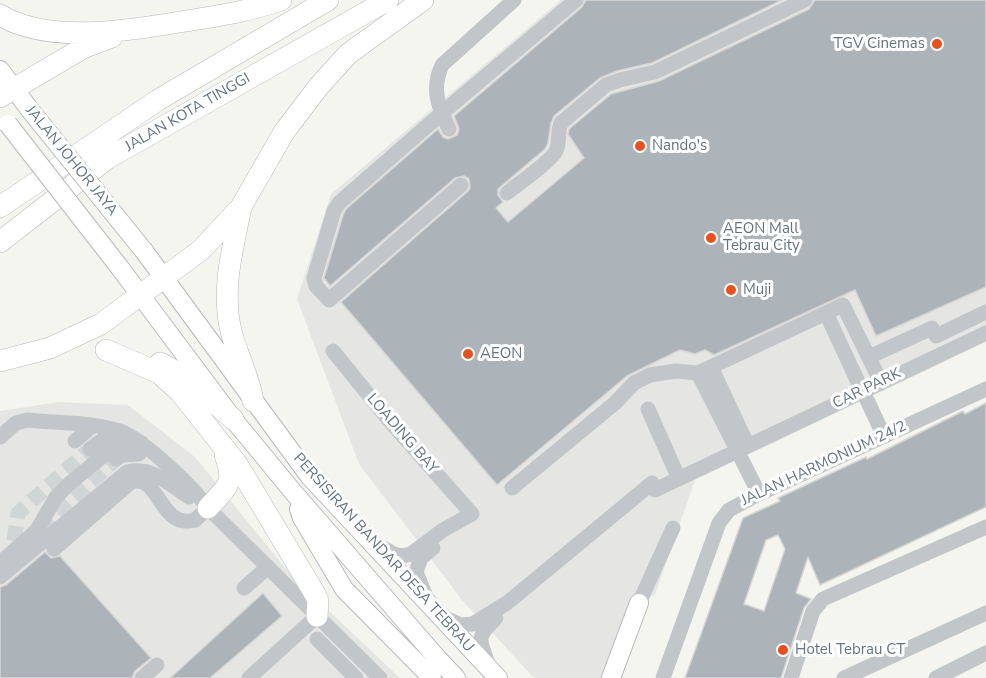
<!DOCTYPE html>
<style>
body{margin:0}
canvas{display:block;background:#f5f5f0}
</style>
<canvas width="986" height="678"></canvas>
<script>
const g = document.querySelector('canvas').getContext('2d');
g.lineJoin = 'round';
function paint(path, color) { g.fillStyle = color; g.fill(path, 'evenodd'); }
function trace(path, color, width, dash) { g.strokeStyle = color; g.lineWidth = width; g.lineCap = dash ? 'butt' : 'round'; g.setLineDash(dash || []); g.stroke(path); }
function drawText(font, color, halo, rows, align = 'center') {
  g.font = font + ' "Nunito Sans",sans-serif'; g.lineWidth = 6; g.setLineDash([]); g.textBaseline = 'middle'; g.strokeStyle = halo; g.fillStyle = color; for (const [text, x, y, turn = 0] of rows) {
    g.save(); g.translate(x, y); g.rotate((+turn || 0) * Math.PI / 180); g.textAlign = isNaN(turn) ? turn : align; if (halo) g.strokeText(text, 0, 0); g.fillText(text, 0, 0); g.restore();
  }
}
const built = new Path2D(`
 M561,0H986V342L695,480L655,595L648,598L618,678H534L462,600L359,464L297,299L331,194Z
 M58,402L128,405L195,457L290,574L400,678H0V411Z`);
const building = new Path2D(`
 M586,0H782L652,63L617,71L600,78L554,116L551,123L548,143L545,149L498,189V195L503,202L496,208L508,222L584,158L568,134L569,129L611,94L659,81L809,9L815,0H986V287L876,336L855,290L714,355L705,350L695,354L680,350L627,376L497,485L341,302L467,192L470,188L469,179L464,176L455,178L330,286L324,278L343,215L346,209L438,129L443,137L448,139L457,135L459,129L454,116L582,7Z
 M986,403V507L820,585L808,557L796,593L811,599L804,608L781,678H685L743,518L780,501L778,498L866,457L867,459L963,411L965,414ZM778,535L785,549L764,611L744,604L766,540Z
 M45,552L51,558L60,556L151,658L135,671L132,678H0V587L6,585Z
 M263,593L282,616L210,678H170Z`);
const minorTunnel = new Path2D(`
 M40,528L116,459
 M14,541L18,513L90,449`);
const minor = new Path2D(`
 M449,129C438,106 431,89 442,65L514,0
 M461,185L329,300L316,286L314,278L334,211L339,203L442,113L576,0
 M507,193C518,184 550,162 556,151C560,143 557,132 561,123L606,85L620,80L655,72L805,0
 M826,313L858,382
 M333,351L389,420L472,514
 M869,357L932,328L936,336L986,312
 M711,367L748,446
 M698,373L733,442
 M867,400L884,436
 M648,409L679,479
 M0,437L16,423L27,420C57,423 92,422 120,431C144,440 192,486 208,508L380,678
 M75,441L92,426
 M90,449L107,437L124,433
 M116,459L122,455L139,454
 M742,460L759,494
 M512,488L615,403L634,383L650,375L676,371L698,373L843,305L881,382
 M655,490L986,333
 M378,545L394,554L402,556L411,554L443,530L472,514
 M54,549L131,482C160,473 159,530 195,520L208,508
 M0,563L37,530L56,497L70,483L115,446L142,443
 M0,577L127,472C152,466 169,484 189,497
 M244,588L268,567
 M427,599L416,572L421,558L433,548
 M639,603L673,528
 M443,617L461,625L473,624L507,603L652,483
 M317,639L356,678
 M489,667C480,638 474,640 496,618
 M142,678L157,665
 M249,678L317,616
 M663,678L719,523L729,510L759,494L986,389
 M791,678L813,611L823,599L986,527
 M844,678L986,613
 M936,678L986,653`);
const major = new Path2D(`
 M0,70L30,110
 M144,251L310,477L498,678
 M120,268L233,419L294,493L438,659L456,678
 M299,509L302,518L344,589L432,678
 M611,678L639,603`);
const highway = new Path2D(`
 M0,15C49,45 133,30 186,21C219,16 250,11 281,0
 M0,97L83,48L112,37
 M0,207L158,100L328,0
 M241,207C233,248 221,289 231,331C237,355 249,376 253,401
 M0,242L108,158L388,0
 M106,350L159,373L180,392L237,464L315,594L318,601L317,616
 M0,361L50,348L101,324L201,250L241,207L284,132L319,86L348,54L423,0
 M160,363L184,376L233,419
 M208,508C227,486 236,485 225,455`);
const majorBridge = new Path2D(`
 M30,110L144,251
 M8,124L120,268`);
const markers = [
 [937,44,6,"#ec4f1a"],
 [640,146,6,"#ec4f1a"],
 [711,238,6,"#ec4f1a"],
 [731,290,6,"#ec4f1a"],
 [468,354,6,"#ec4f1a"],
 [783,650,6,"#ec4f1a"]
];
const poiNames = [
 ["TGV Cinemas",925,44,"right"],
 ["Nando's",652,146],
 ["AEON Mall",723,229],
 ["Tebrau City",723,246],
 ["Muji",743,290],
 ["AEON",480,354],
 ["Hotel Tebrau CT",795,650]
];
const streetNames = [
 ["JALAN KOTA TINGGI",188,113,-30],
 ["JALAN JOHOR JAYA",71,161,51],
 ["CAR PARK",867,389,-26],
 ["LOADING BAY",402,434,49],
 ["JALAN HARMONIUM 24/2",824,464,-25],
 ["PERSISIRAN BANDAR DESA TEBRAU",383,553,48]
];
paint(built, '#e5e6e4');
paint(building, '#acb4b9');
trace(building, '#d6d6d3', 1.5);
trace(minorTunnel, '#d0d5d5', 15, [15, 8]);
trace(major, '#b5b9bd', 20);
trace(highway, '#b4b8bb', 22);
trace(minor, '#c2c6c9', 15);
trace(major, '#fff', 18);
trace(highway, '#fff', 21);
trace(majorBridge, '#b5b9bd', 20, []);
trace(majorBridge, '#fff', 18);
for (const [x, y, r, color] of markers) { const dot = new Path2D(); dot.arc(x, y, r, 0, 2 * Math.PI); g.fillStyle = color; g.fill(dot); trace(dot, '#fff', 2); }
drawText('15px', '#627483', '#fff', poiNames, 'left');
drawText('15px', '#627483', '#fff', streetNames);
</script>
